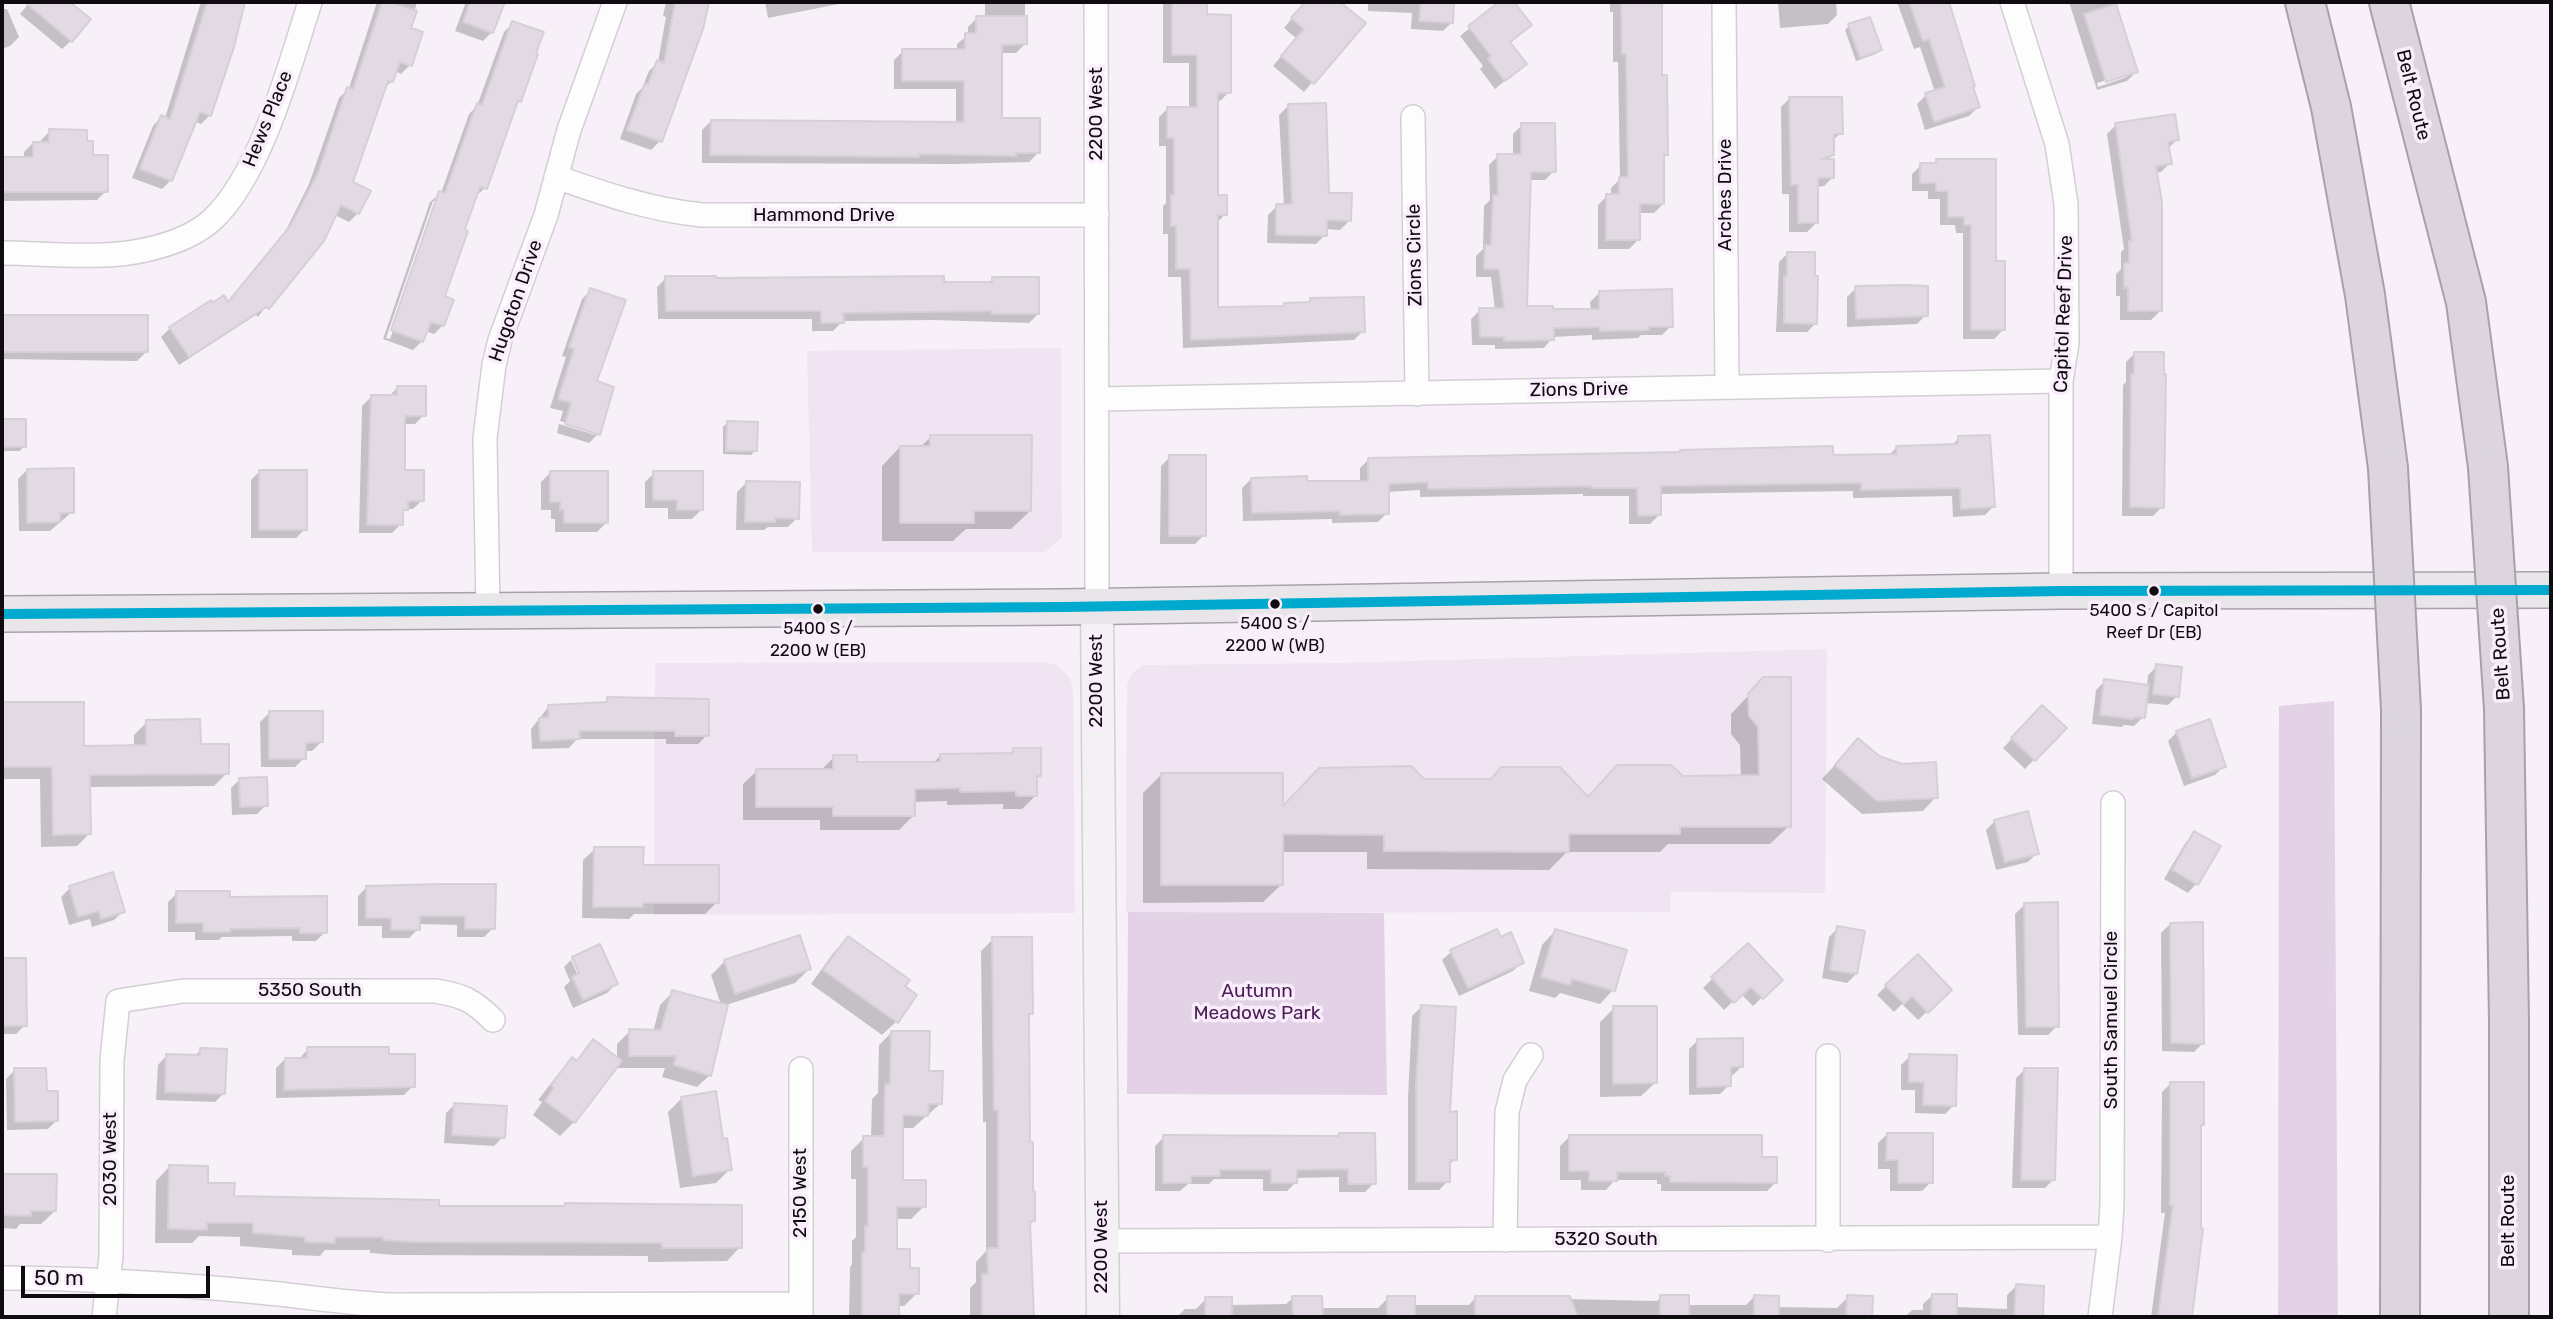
<!DOCTYPE html>
<style>
body{margin:0}
#map{position:relative;width:2553px;height:1319px;overflow:hidden;background:#f7f0f8;font-family:Rubik,sans-serif}
canvas{display:block}
.frame{position:absolute;inset:0;border:4px solid #0f0b10;pointer-events:none}
.scale{position:absolute;left:21px;top:1266px;width:189px;height:32px;box-sizing:border-box;border:4px solid #0f0b10;border-top:0;padding-left:9px;font-size:21px;line-height:24px;white-space:nowrap;color:#0f0b10;-webkit-text-stroke:5px #f9edfb;paint-order:stroke}
</style>
<div id="map">
<canvas width="2553" height="1319"></canvas>
<div class="frame"></div>
<div class="scale">50 m</div>
</div>
<script>
const g = document.querySelector('canvas').getContext('2d');
g.lineJoin = 'round';
function paint(path, color) { g.fillStyle = color; g.fill(path, 'evenodd'); }
function trace(path, color, width, dash) { g.strokeStyle = color; g.lineWidth = width; g.lineCap = dash ? 'butt' : 'round'; g.setLineDash(dash || []); g.stroke(path); }
function drawText(font, color, halo, rows, align = 'center') {
  g.font = font + ' Rubik,sans-serif'; g.lineWidth = 7; g.setLineDash([]); g.textBaseline = 'middle'; g.strokeStyle = halo; g.fillStyle = color; for (const [text, x, y, turn = 0] of rows) {
    g.save(); g.translate(x, y); g.rotate((+turn || 0) * Math.PI / 180); g.textAlign = isNaN(turn) ? turn : align; if (halo) g.strokeText(text, 0, 0); g.fillText(text, 0, 0); g.restore();
  }
}
const built = new Path2D(`
 M1061,348L1062,537L1045,552H812L807,351Z
 M1827,649L1825,893L1671,892L1670,912L1126,913L1127,685L1132,673L1143,665L1341,663Z
 M1041,662L1056,665L1069,676L1073,687L1075,913L654,915L655,663Z`);
const green = new Path2D(`
 M2334,701L2338,1317H2278L2279,706Z
 M1128,912L1384,913L1387,1095L1127,1094Z`);
const shadow = new Path2D(`
 M30,2H72L70,4L71,41L62,49L20,14Z
 M201,2H244L233,46L210,115L201,124L194,121L171,180L162,189L132,178L153,126L161,117L165,118Z
 M377,2H417L409,29L410,65L401,74L395,71L392,81L383,90L351,183L358,213L349,222L335,215L258,317L256,315L179,365L161,337L170,328L210,303L212,305L227,304L283,236L309,184L339,98L349,88Z
 M466,2L502,4L492,32L483,41L455,31Z
 M666,2H707L702,28L660,141L651,150L620,139L636,94L642,88L649,71L658,62L666,17L663,16Z
 M765,2H842L839,4L768,18Z
 M985,2H1025V44L1016,53H1000V120L1038,153L1029,162L954,164L702,163V130L711,121L956,124V89H894V60L903,51H957V44L968,35V27L977,18H985Z
 M1163,2H1205V16L1229,92L1220,101H1216V197L1225,214L1217,223L1216,309L1281,308L1284,305L1307,304L1310,300L1363,331L1354,340L1183,348L1181,277H1168V234H1163V206L1166,203V146H1159V117L1168,108H1189V63H1163Z
 M1305,2H1337L1363,23L1304,92L1273,66L1296,38L1284,28Z
 M1368,2H1453L1452,22L1443,31L1411,29L1412,13L1368,11Z
 M1502,2H1511L1529,25L1508,43L1525,64L1495,89L1480,69L1483,66L1460,36Z
 M1610,2H1661V76L1666,154L1663,158V204L1654,213H1638V240L1629,249H1598V205L1607,196H1611V188L1620,179L1618,62H1613V12H1610Z
 M1778,2H1836L1837,15L1828,24L1780,28Z
 M1897,2H1947L1978,107L1969,116L1925,130L1917,104L1926,95L1935,92L1920,47L1914,49Z
 M2069,2H2112L2136,72L2127,81L2097,90ZM2127,74V77L2098,87L2097,83Z
 M2,9H7L19,37L10,46L2,49Z
 M513,23L519,101L514,106L485,188L475,197L442,298L443,325L434,334L425,331L422,341L413,350L383,339L430,202L441,193L469,114L477,106L504,32ZM433,201H437L390,339L386,338Z
 M1849,26L1880,50L1876,54L1856,61L1845,30Z
 M1790,98L1841,133L1832,141V154L1826,161L1833,177L1824,186L1817,187L1816,223L1807,232H1789V194H1782L1781,107Z
 M1288,106L1327,194L1349,221L1340,230L1325,229V235L1316,244L1267,243L1268,215L1277,206H1284L1279,115Z
 M1522,125L1554,171L1545,180H1529L1526,307L1591,310L1590,302L1599,293L1671,326L1662,335H1641L1638,338L1592,340V335L1553,337L1544,348L1495,349V345H1472L1471,319L1480,310H1495L1491,277H1476V256L1483,249L1484,206L1490,200L1489,165L1498,156H1513V134Z
 M2116,125L2177,140L2167,149L2170,163L2161,172L2155,173L2160,311L2151,320H2120V296H2116V274L2121,269V252L2124,249L2107,134Z
 M50,131L85,143L106,191L97,200L2,201V159H24V152L33,143L41,144V140Z
 M1937,161L1994,263L2003,330L1994,339H1963V233H1956L1955,225H1940V199H1928V191H1912V174L1921,165H1933Z
 M1788,253L1816,323L1807,332H1776L1779,262Z
 M666,278L943,284L989,283L993,279L1038,314L1029,323L934,320L843,321L833,331H812V319H658L657,287Z
 M1856,288L1926,315L1917,324L1847,327V297Z
 M591,290L598,434L589,443L557,433L559,424L595,435V431L560,421L563,411L550,408L566,357L562,356L582,299Z
 M2,317H146V352L137,361L2,359Z
 M2135,353L2162,507L2153,516H2122L2123,385L2126,382V362Z
 M398,387L424,415L415,424H404V472L422,500L413,509H406L401,514V524L392,533H359L362,406L371,397H388Z
 M2,420H24V446L20,451H2Z
 M727,423L755,451L751,455L723,454V427Z
 M931,437L1030,511L1011,529H966L953,541H882V466L900,447H920Z
 M1959,438L1994,506L1985,515L1953,517L1952,496L1853,498V491L1659,494V515L1650,524H1629V496H1583V494L1420,497V490L1387,492V513L1378,522L1332,523V519L1243,521L1242,488L1251,479L1360,483V468L1369,459L1889,455L1897,447L1951,446Z
 M1170,457L1204,535L1195,544H1160L1161,466Z
 M27,470L72,512L50,531H19L18,479Z
 M260,471L305,529L296,538H251V480Z
 M550,473L606,523L597,532H555V519H551V510H541V482Z
 M654,473L701,510L692,519H668V508H645V482Z
 M746,483L797,518L788,527H768L764,530H736L737,492Z
 M2157,666L2177,696L2168,705L2145,703L2143,717L2134,726L2124,725L2122,727L2092,724L2096,690L2105,681L2147,686L2148,675Z
 M1764,679L1789,826L1770,844H1668L1660,852H1567L1549,870L1367,869V852H1282V884L1263,902L1143,903V793L1162,774L1282,810L1423,781L1587,798L1682,778L1741,777L1740,745L1731,734V714Z
 M608,699L707,735L698,744H666V739H577L569,748L532,749L531,729L549,706L603,704Z
 M2,704H83L82,748L134,747V735L147,722L199,746L227,773L214,786L89,787L90,833L77,846L41,847L40,779H2Z
 M2042,708L2064,728L2025,769L2003,748Z
 M269,713L321,742L312,751H304V758L295,767H261L260,722Z
 M2177,732L2224,766L2215,775L2184,786L2168,741Z
 M1014,750L1039,775L1035,779L1036,795L1022,809H1003V804L947,805V801L913,802V816L899,830H820V820H743V784L757,771H820L834,757L855,763H933L941,755H1009Z
 M1845,754L1878,757L1936,797L1923,811L1862,814L1822,779Z
 M240,779L266,805L257,814L232,815L231,788Z
 M1995,821L2037,853L2028,862L1996,870L1986,830Z
 M2195,833L2196,884L2188,893L2164,879L2186,842Z
 M595,849L642,867L717,902L705,914H634L629,919L582,918L583,860Z
 M112,875L123,911L114,920L92,927L90,919L69,925L61,897L70,888Z
 M494,886L493,928L484,937H457V925L418,924V929L409,938H382V926H358V896L367,887Z
 M177,893L228,899L325,932L316,941H292V936L222,937L219,940H195V932H168V902Z
 M2024,905L2057,1026L2048,1035H2018L2015,914Z
 M2170,924L2203,1043L2194,1052L2162,1051L2161,933Z
 M1838,928L1856,974L1847,983L1822,978L1829,937Z
 M1555,931L1613,990L1600,1004L1560,993L1555,998L1529,991L1542,945Z
 M848,938L903,987L896,1022L882,1035L811,984L834,952Z
 M993,939L1031,1013L1027,1017L1029,1144L1033,1221L1029,1226L1032,1317H970V1288L976,1282V1262L986,1251V1122H983L981,951Z
 M1747,945L1780,980L1753,1006L1741,994L1724,1010L1703,988Z
 M1451,952L1522,962L1513,971L1459,996L1442,960Z
 M573,958L616,984L607,993L573,1008L564,987L570,981L564,967L571,960L581,982L584,980L575,960H571Z
 M2,959H24L25,1025L16,1034H2Z
 M725,961L809,969L795,983L726,1005L710,1075L697,1087L662,1077L665,1068H615L574,1122L560,1136L533,1115L542,1102L538,1100L559,1073L572,1059L575,1062L594,1042L617,1059V1044L630,1031L653,1032L660,1005L673,992L721,1005L711,975Z
 M1886,986L1950,990L1918,1020L1902,1004L1894,1012L1877,995Z
 M1421,1007L1448,1113L1455,1159L1448,1166V1181L1439,1190H1408V1097L1412,1016Z
 M1614,1008L1655,1083L1641,1096L1600,1097V1022Z
 M892,1032L927,1072L940,1104L913,1128H901V1182L924,1206L911,1219H895V1251L909,1270L917,1293L904,1306H897V1317H849L850,1267L852,1264V1241L856,1237V1179H851V1151L864,1138H871L872,1099L878,1093L879,1045Z
 M1698,1040L1742,1066L1733,1075H1729V1085L1720,1094L1689,1095V1049Z
 M308,1049L387,1056L413,1086L404,1095L276,1098V1068L285,1059H299Z
 M201,1050L224,1093L215,1102L156,1100L158,1065L167,1055L194,1056Z
 M1910,1056L1954,1105L1945,1114L1915,1113V1090H1901V1065Z
 M2025,1069L2054,1179L2045,1188H2012L2016,1078Z
 M15,1070L45,1093L57,1120L48,1129L7,1130L6,1079Z
 M2171,1083L2202,1124L2199,1127L2191,1317H2151L2165,1213H2161L2162,1092Z
 M682,1098L722,1141L730,1169L716,1183L680,1188L668,1112Z
 M455,1104L503,1137L494,1146L444,1143L446,1113Z
 M1887,1134L1931,1182L1922,1191H1890V1169H1878V1143Z
 M1340,1135L1374,1183L1365,1192H1339V1177L1296,1178V1182L1287,1191H1263V1179H1214L1209,1184H1188L1180,1191H1155V1146L1164,1137L1336,1138Z
 M1569,1137L1760,1159L1776,1182L1767,1191H1661V1184H1657V1180H1615L1606,1190H1581V1180H1560V1146Z
 M169,1167L233,1198L438,1208H562L565,1205L740,1247L727,1261L648,1262V1256L395,1255L370,1253V1250H325L320,1256L292,1255V1250L240,1246V1237L199,1236L192,1243H155L156,1181Z
 M2,1175L55,1176V1211L41,1224H20L16,1229L2,1228Z
 M2016,1286L2042,1287L2041,1317H1905L1912,1310H1923V1304L1933,1295H1956L1958,1307L2007,1309V1295Z
 M1476,1297L1657,1301L1661,1297L1687,1305H1746L1754,1297L1777,1307L1837,1308L1848,1297H1871L1870,1317H1177L1185,1309H1196L1206,1299L1231,1305L1286,1304L1293,1298L1321,1308H1378L1388,1298L1413,1305H1469Z`);
const building = new Path2D(`
 M25,2H70L91,19L72,42Z
 M207,2H245L234,47L211,116L200,112L172,181L140,169L161,115L170,119Z
 M382,2H390L417,11L411,28L423,32L412,66L400,62L393,82L388,81L353,182L371,191L359,214L341,205L324,241L269,309L266,307L189,357L169,327L211,300L212,303L224,295L228,302L291,225L318,173L347,87L353,89Z
 M470,2H505L493,33L463,22Z
 M675,2H709L703,29L662,142L627,130L645,83L648,85L657,60L664,63Z
 M1172,2H1207V14L1231,15V93H1218V195H1227V215H1218V307L1284,306V303L1310,302V298L1364,297L1365,332L1191,340L1190,269H1176V226H1171V195H1174V138H1167V107H1197V55H1172Z
 M1305,2H1340L1366,23L1314,84L1281,56L1304,29L1291,18Z
 M1421,2H1454L1453,23L1419,21Z
 M1499,2H1514L1532,25L1510,42L1527,64L1505,81L1488,59L1491,56L1468,26Z
 M1621,2H1662V75H1667L1668,155H1664V204H1640V240H1606V194H1619V177H1628L1626,54H1622Z
 M1909,2H1949L1975,86L1973,87L1980,107L1934,122L1925,93L1945,87L1929,39L1923,41Z
 M2116,4L2138,72L2106,82L2084,14Z
 M976,16H1027V44L1002,45V118H1040V153H1016V156L919,154V157L710,155L711,120L964,122V81H902V49H965V33H976Z
 M1870,17L1882,50L1860,58L1848,24Z
 M512,21L544,32L536,53L538,54L521,102L518,101L487,189L480,187L465,229L468,231L445,296L454,300L444,326L431,322L423,342L391,330L439,191L445,193L477,103L482,105Z
 M1789,97H1842L1843,134H1834V155L1821,159H1834V178H1818V223H1798V185H1791Z
 M1326,103L1329,193H1352L1351,221L1327,220V236L1276,235V204H1292L1288,104Z
 M2175,114L2179,140L2168,142L2172,164L2156,166L2162,203V311H2128V287L2124,288V263H2129V241H2132L2115,123Z
 M1521,123H1555L1556,172H1531L1527,306H1553V309H1599V291L1672,289L1673,327H1649V330L1600,331V327L1554,328V340L1504,341V337H1480L1479,308H1504L1499,269H1484L1485,245H1491L1493,195H1498L1497,154H1521Z
 M49,129L87,130V141H93V155H108V192H2V157H33V142H49Z
 M1936,159H1996V261H2005V330H1971V225H1964V217H1948V191H1936V183H1920V163H1936Z
 M1787,252H1815V276H1818L1817,324L1784,323V276H1787Z
 M665,276H716V278L944,276V282H992V277H1039V314H992V311L843,313L844,323H821V311H666Z
 M1904,285L1928,286V316L1856,319L1855,286Z
 M590,288L626,300L597,381L614,387L600,435L565,424L571,403L558,399L574,349L569,347Z
 M2,315H148V352H2Z
 M2134,352H2164V374H2166L2164,508L2130,507L2131,374H2134Z
 M397,386H426V416H405V470H424V501H408V510H403V525H367L371,395H397Z
 M2,419H26V447H2Z
 M727,421L758,422L757,451H726Z
 M930,435H1032L1031,511H974V523H900V446H930Z
 M1990,435L1995,507L1961,509L1960,488L1861,490V483L1661,486V515L1638,516L1637,488H1591V486L1428,489V482L1389,484V514L1340,515V511L1252,513L1251,478L1307,476V481H1368V458L1680,452V450L1833,446V455L1897,454L1896,446L1958,444V436Z
 M1169,455H1206V536H1169Z
 M74,468V513H60V522L27,523V469Z
 M259,470H307V530H259Z
 M550,471H608V523H564V510H560V502H550Z
 M653,471H703V510H677V500H653Z
 M746,481L800,482L799,519L775,518V522H745Z
 M2156,664L2182,667L2179,697L2153,694Z
 M1763,677H1791V827H1680V834H1569V852L1384,851V835L1283,834V885H1161V773H1283V806L1319,768L1411,766L1424,779H1491L1501,767H1560L1588,797L1617,765H1671L1683,776L1759,775L1758,727L1749,716L1748,694Z
 M2104,679L2149,685L2145,718L2133,717V719L2100,715Z
 M607,697L709,699V736H675V731H579L580,739L540,741L539,718L549,717L548,705L607,702Z
 M2,702H84V746L146,745V720L200,719L201,744H229V774L90,775L91,834L53,835L52,767H2Z
 M2042,705L2067,728L2035,761L2011,738Z
 M269,711H323V742L306,743V759H269Z
 M2210,719L2226,767L2192,778L2176,731Z
 M1858,738L1879,756L1902,764L1936,762L1938,798L1877,801L1835,765Z
 M1013,748H1041V776H1037V796H1016V791L960,792V788L915,789V816H833V807H756V769H833V755H857V762H940V754L1013,753Z
 M267,777L268,806L240,807L239,778Z
 M2028,811L2039,854L2005,862L1994,820Z
 M2194,831L2221,846L2198,885L2172,870Z
 M594,847H644L643,865H719V903H643V907H593Z
 M113,872L125,912L101,919L99,911L78,917L69,886Z
 M441,884H496L495,929H465V916H420V930H391V918H366V886Z
 M176,891H230V897L327,896V933H300V928L230,929V932H203V923H176Z
 M2058,902L2059,1027H2026L2024,903Z
 M2203,922L2204,1044L2171,1043L2170,923Z
 M1837,926L1865,931L1857,974L1830,970Z
 M1497,929L1501,937L1511,932L1524,963L1468,988L1450,950Z
 M1555,929L1627,950L1615,991L1572,979L1570,985L1541,977Z
 M800,935L811,969L735,994L724,960Z
 M848,936L910,980L905,986L917,995L898,1023L823,970Z
 M992,937H1032L1033,1014H1029L1030,1142H1033V1192H1035V1221L1030,1222L1034,1317H982V1274H988L987,1248H998V1110H994Z
 M1748,943L1783,980L1763,999L1751,987L1734,1003L1711,977Z
 M600,944L618,984L583,1000L572,977L579,973L572,957Z
 M1918,954L1952,990L1928,1013L1912,996L1904,1004L1885,985Z
 M2,958H26L27,1026H2Z
 M672,990L728,1005L711,1076L674,1065L676,1056H629V1029L661,1030Z
 M1421,1005L1456,1007L1450,1112L1457,1111V1160H1450V1182H1416V1086Z
 M1613,1006H1657V1083L1613,1084Z
 M891,1031H930L929,1071H943L942,1104H929L928,1116L903,1115V1180H926V1207H897V1249H910V1268H919V1294H899V1317H862V1252H865V1226H868V1167H863V1136H884L885,1084H890Z
 M1743,1038V1067H1731V1086L1697,1087V1039Z
 M593,1039L622,1061L575,1123L545,1101L554,1088L551,1085L572,1057L577,1061Z
 M307,1047H389V1054H415V1087L284,1090L285,1058H307Z
 M200,1048L227,1049L225,1094L165,1092L166,1054L200,1055Z
 M1909,1054L1957,1055L1956,1106L1923,1105L1924,1082H1909Z
 M14,1068H46L47,1091H58V1121L15,1122Z
 M2024,1068H2058L2055,1180H2021Z
 M2170,1082H2204V1125H2201V1228L2203,1229L2192,1317H2158L2173,1205H2170Z
 M716,1091L723,1139L727,1138L732,1170L693,1176L681,1097Z
 M454,1103L507,1106L505,1138L452,1135Z
 M1339,1133H1375L1376,1184H1348V1169L1297,1170V1183H1271V1170H1220V1176H1191V1183H1163V1135L1339,1136Z
 M1887,1133H1933V1183H1898V1160H1886Z
 M1569,1135H1762V1157H1777V1183L1670,1182V1176H1665V1172H1617V1181H1589V1171H1569Z
 M169,1165L208,1166V1183H235L234,1196L439,1200V1206H565V1203L742,1205V1248H662V1243L410,1242L383,1240V1237H335V1243L305,1242V1237L253,1233V1223H207V1230L168,1229Z
 M2,1174H57L56,1211H31V1216L2,1215Z
 M2016,1284L2044,1286L2043,1317H2014Z
 M1932,1294H1957V1317H1931Z
 M1660,1295H1689V1317H1660Z
 M1754,1295L1779,1296V1317H1754Z
 M1847,1295L1873,1296L1872,1317H1846Z
 M1292,1296H1322L1323,1317H1293Z
 M1387,1296H1415V1317H1387Z
 M1475,1296H1570L1578,1317H1475Z
 M1205,1297H1232V1317H1205Z`);
const street = new Path2D(`
 M1096,2L1097,607
 M1724,2L1727,387
 M2012,2L2057,144L2066,204L2067,343L2061,381V591
 M1413,117L1417,394
 M556,177C605,194 651,210 702,215H1097
 M2,253C47,253 102,260 145,250C168,245 196,235 213,219C261,174 290,65 310,2
 M1097,399L2061,381
 M488,612L485,438L494,365L500,340L546,215L569,130L615,2
 M801,1069V1317
 M1505,1240L1507,1112L1515,1080L1531,1055
 M1828,1240V1056
 M1102,1241L2110,1237
 M2,1278C87,1278 174,1284 259,1292C304,1296 348,1304 393,1305L801,1304
 M104,1317L111,1256L112,1060L118,1001L183,991H435C462,995 473,1000 493,1020
 M2100,1317L2110,1237L2112,1204L2113,803`);
const secondary = new Path2D(`
 M1097,607L1103,1317`);
const primary = new Path2D(`
 M2,614L1064,607L2061,591L2551,590`);
const highway = new Path2D(`
 M2305,2L2331,107L2365,295L2388,468
 M2389,2L2466,302L2488,467
 M2504,709L2509,1022V1317
 M2400,1317L2401,710`);
const highwayBridge = new Path2D(`
 M2488,467L2504,709
 M2388,468L2401,710`);
const bus1 = new Path2D(`
 M2,614L1064,607L2061,591L2551,590`);
const markers = [
 [2154,591,6,"#0f0b10"],
 [1275,604,6,"#0f0b10"],
 [818,609,6,"#0f0b10"]
];
const busNames = [
 ["5400 S / Capitol",2154,611],
 ["Reef Dr (EB)",2154,633],
 ["5400 S /",1275,624],
 ["2200 W (WB)",1275,646],
 ["5400 S /",818,629],
 ["2200 W (EB)",818,651]
];
const streetNames = [
 ["Belt Route",2413,95,76],
 ["2200 West",1097,114,-90],
 ["Hews Place",268,119,-68],
 ["Arches Drive",1726,195,-90],
 ["Hammond Drive",824,216],
 ["Zions Circle",1415,255,-91],
 ["Hugoton Drive",516,301,-71],
 ["Capitol Reef Drive",2064,314,-88],
 ["Zions Drive",1579,390,-1],
 ["Belt Route",2501,654,-94],
 ["2200 West",1097,681,-90],
 ["5350 South",310,991],
 ["South Samuel Circle",2112,1020,-90],
 ["2030 West",111,1159,-90],
 ["2150 West",801,1193,-90],
 ["Belt Route",2509,1221,-90],
 ["5320 South",1606,1240],
 ["2200 West",1102,1247,-90]
];
const parkNames = [
 ["Autumn",1257,992],
 ["Meadows Park",1257,1014]
];
paint(built, '#f0e4f2');
paint(green, '#e3d2e6');
paint(shadow, '#0003');
paint(building, '#e2d9e4');
trace(building, '#d5d0d6', 2);
trace(street, '#d3ced4', 26);
trace(secondary, '#d3ced4', 35);
trace(primary, '#a9a0ab', 38);
trace(highway, '#a9a0ab', 42);
trace(street, '#fefdfe', 23);
trace(secondary, '#f4f1f5', 32);
trace(primary, '#e9e6ea', 35);
trace(highway, '#dcd5de', 38);
trace(highwayBridge, '#a9a0ab', 42, []);
trace(highwayBridge, '#dcd5de', 38);
trace(bus1, '#00a9ce', 10);
for (const [x, y, r, color] of markers) { const dot = new Path2D(); dot.arc(x, y, r, 0, 2 * Math.PI); g.fillStyle = color; g.fill(dot); trace(dot, '#f9edfb', 2.5); }
drawText('17px', '#0f0b10', '#f9edfb', busNames);
drawText('19px', '#0f0b10', '#f9edfb', streetNames);
drawText('19px', '#4a1c54', '#f9edfb', parkNames);
</script>
